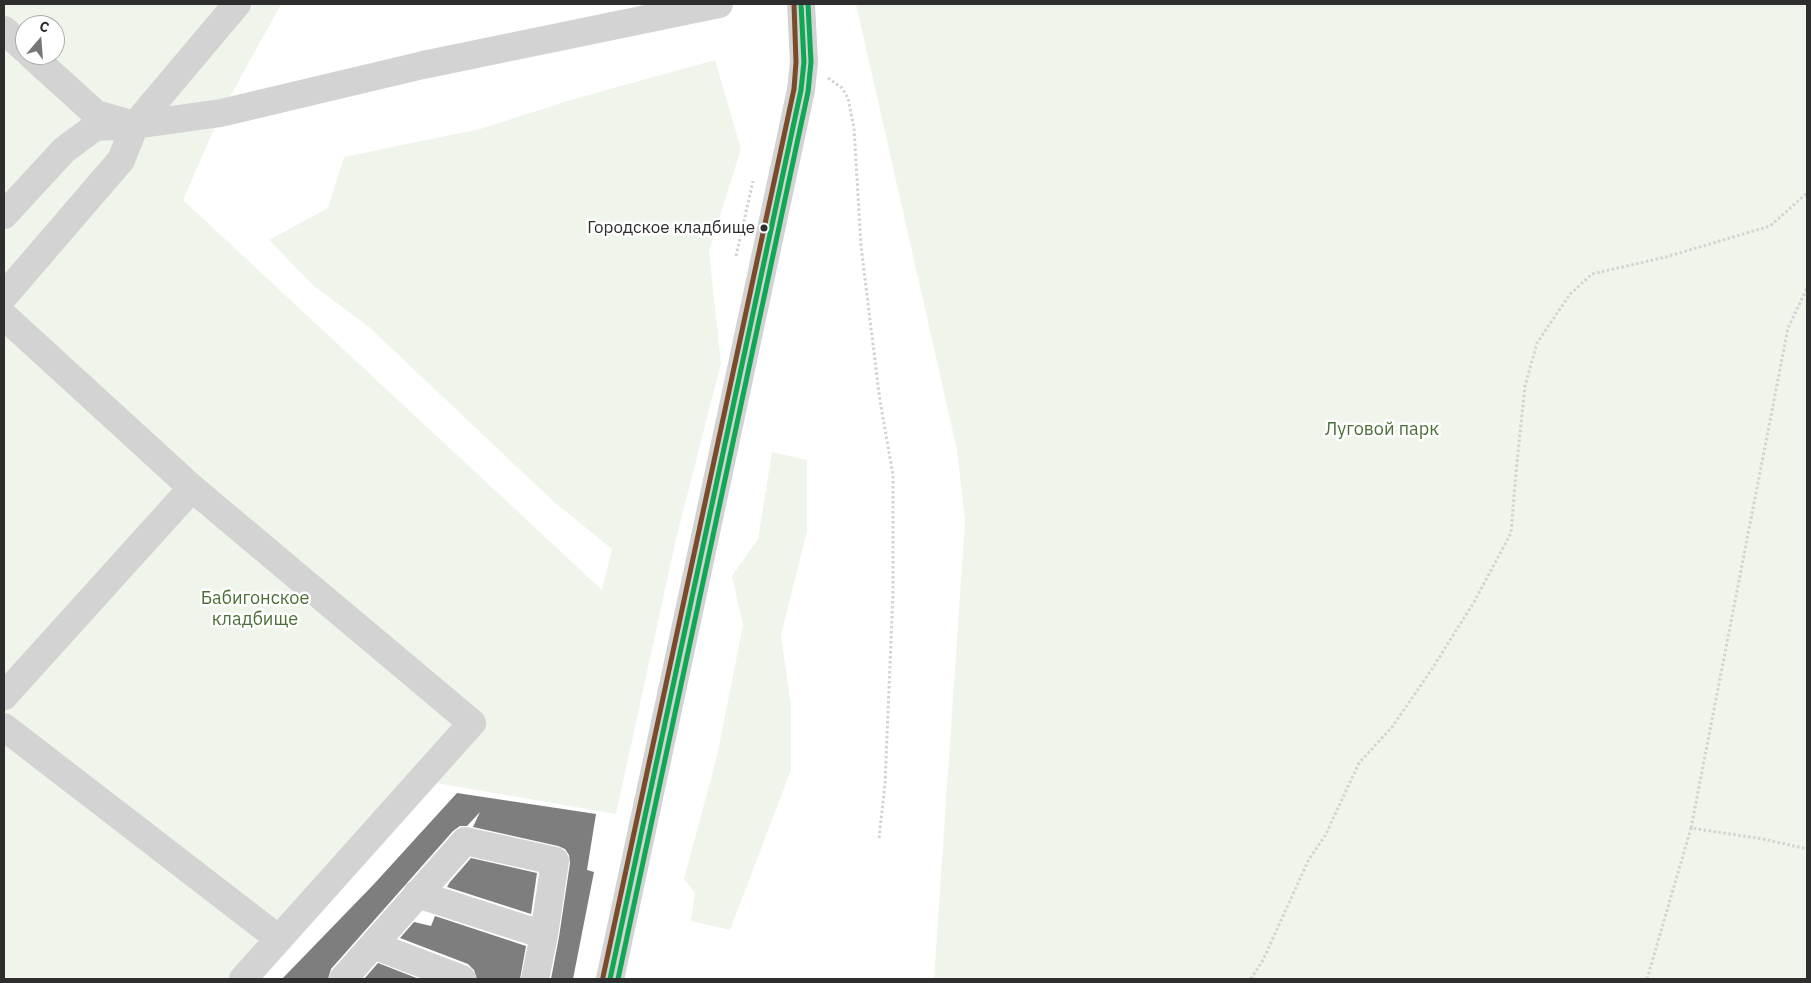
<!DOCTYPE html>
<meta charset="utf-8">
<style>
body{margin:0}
#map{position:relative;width:1811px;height:983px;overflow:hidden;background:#fff;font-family:"IBM Plex Sans",sans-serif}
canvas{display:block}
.frame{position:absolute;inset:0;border:5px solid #2e2e2e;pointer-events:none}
.north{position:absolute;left:15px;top:15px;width:50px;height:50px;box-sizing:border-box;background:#fff;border:1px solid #ababab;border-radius:50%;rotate:18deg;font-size:14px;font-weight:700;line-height:20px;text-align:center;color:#2e2e2e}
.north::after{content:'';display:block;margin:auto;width:18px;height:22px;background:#777;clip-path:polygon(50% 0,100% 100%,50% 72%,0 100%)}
</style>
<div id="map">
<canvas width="1811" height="983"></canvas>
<div class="frame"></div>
<div class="north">С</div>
</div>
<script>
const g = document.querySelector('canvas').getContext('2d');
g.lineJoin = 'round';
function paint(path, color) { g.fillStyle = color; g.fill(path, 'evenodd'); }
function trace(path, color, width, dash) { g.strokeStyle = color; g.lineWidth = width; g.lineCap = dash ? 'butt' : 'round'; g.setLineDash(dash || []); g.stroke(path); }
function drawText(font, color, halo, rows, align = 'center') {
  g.font = font + ' "IBM Plex Sans",sans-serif'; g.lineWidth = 5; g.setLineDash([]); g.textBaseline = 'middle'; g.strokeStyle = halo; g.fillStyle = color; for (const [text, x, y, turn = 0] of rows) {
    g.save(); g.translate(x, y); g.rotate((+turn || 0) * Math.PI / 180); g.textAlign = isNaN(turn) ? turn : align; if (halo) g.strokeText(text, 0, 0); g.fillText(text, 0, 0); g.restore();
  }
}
const green = new Path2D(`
 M4,4H281L221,113L183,200L602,590L612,549L554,502L369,327L314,286L269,240L328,208L344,157L480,129L574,99L715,60L741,149L709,251L721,363L676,539L616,814L436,783L258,979H4ZM25,25H55V55H25Z
 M856,4H1807V979H934L965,520L957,450Z
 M772,452L807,460V531L781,635L791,706V770L730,930L691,921L695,893L684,879L717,756L743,625L732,576L758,539Z`);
const building = new Path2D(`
 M457,793L596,814L587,870L594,872L573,979H551L559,937L570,863L569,855L565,849L558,846L473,827L480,812L467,826H460L453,831L331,969L328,979H282L374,884Z
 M471,858L537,873L531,914L447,887L450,882Z
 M435,916L526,946L520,979H477L474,970L468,964L400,938L414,922L431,926Z
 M378,963L419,979H364Z`);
const path = new Path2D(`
 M828,78L842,88L848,98L854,128L861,246L880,401L893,475V593L885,784L879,838
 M736,256L753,181
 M1691,828L1788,328L1807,288
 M1251,979L1263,960L1309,859L1325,836L1359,763L1392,727L1430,672L1474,602L1511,533L1516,472L1525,386L1537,343L1570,294L1592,274L1666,257L1770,226L1807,193
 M1647,979L1691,828L1763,839L1807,849`);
const minor = new Path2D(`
 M4,30L25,49
 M31,55L96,114L124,122
 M4,215L64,150L95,127L135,125L221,113L423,65L719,4
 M4,296L121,160L135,125L237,4
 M4,316L192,488L472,723L243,979
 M4,696L192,488
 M4,727L279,939
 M417,894L544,935
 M373,945L462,979
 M343,979L465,841L555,861L544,935L535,979
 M610,979L801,90L804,62L801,4`);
const bus1 = new Path2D(`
 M610,979L801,90L804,62L801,4`);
const bus2 = new Path2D(`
 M618,979L808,92L811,62L808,4`);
const bus3 = new Path2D(`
 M603,977L794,89L796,62L794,4`);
const markers = [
 [764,228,4.5,"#2e2e2e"]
];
const busNames = [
 ["Городское кладбище",755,228]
];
const parkNames = [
 ["Луговой парк",1382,430],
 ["Бабигонское",255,599],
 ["кладбище",255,620]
];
paint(green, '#f0f5eb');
paint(building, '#7e7e7e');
trace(path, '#d3d3d3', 3, [2.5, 2.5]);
trace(minor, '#d3d3d3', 28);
trace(bus1, '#10a855', 5);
trace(bus2, '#10a855', 5);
trace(bus3, '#7a4b2a', 5);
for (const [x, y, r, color] of markers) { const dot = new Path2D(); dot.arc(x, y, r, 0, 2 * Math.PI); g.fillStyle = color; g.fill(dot); trace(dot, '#fff', 2); }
drawText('17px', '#2e2e2e', '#fff', busNames, 'right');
drawText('18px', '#4c6e37', '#fff', parkNames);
</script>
